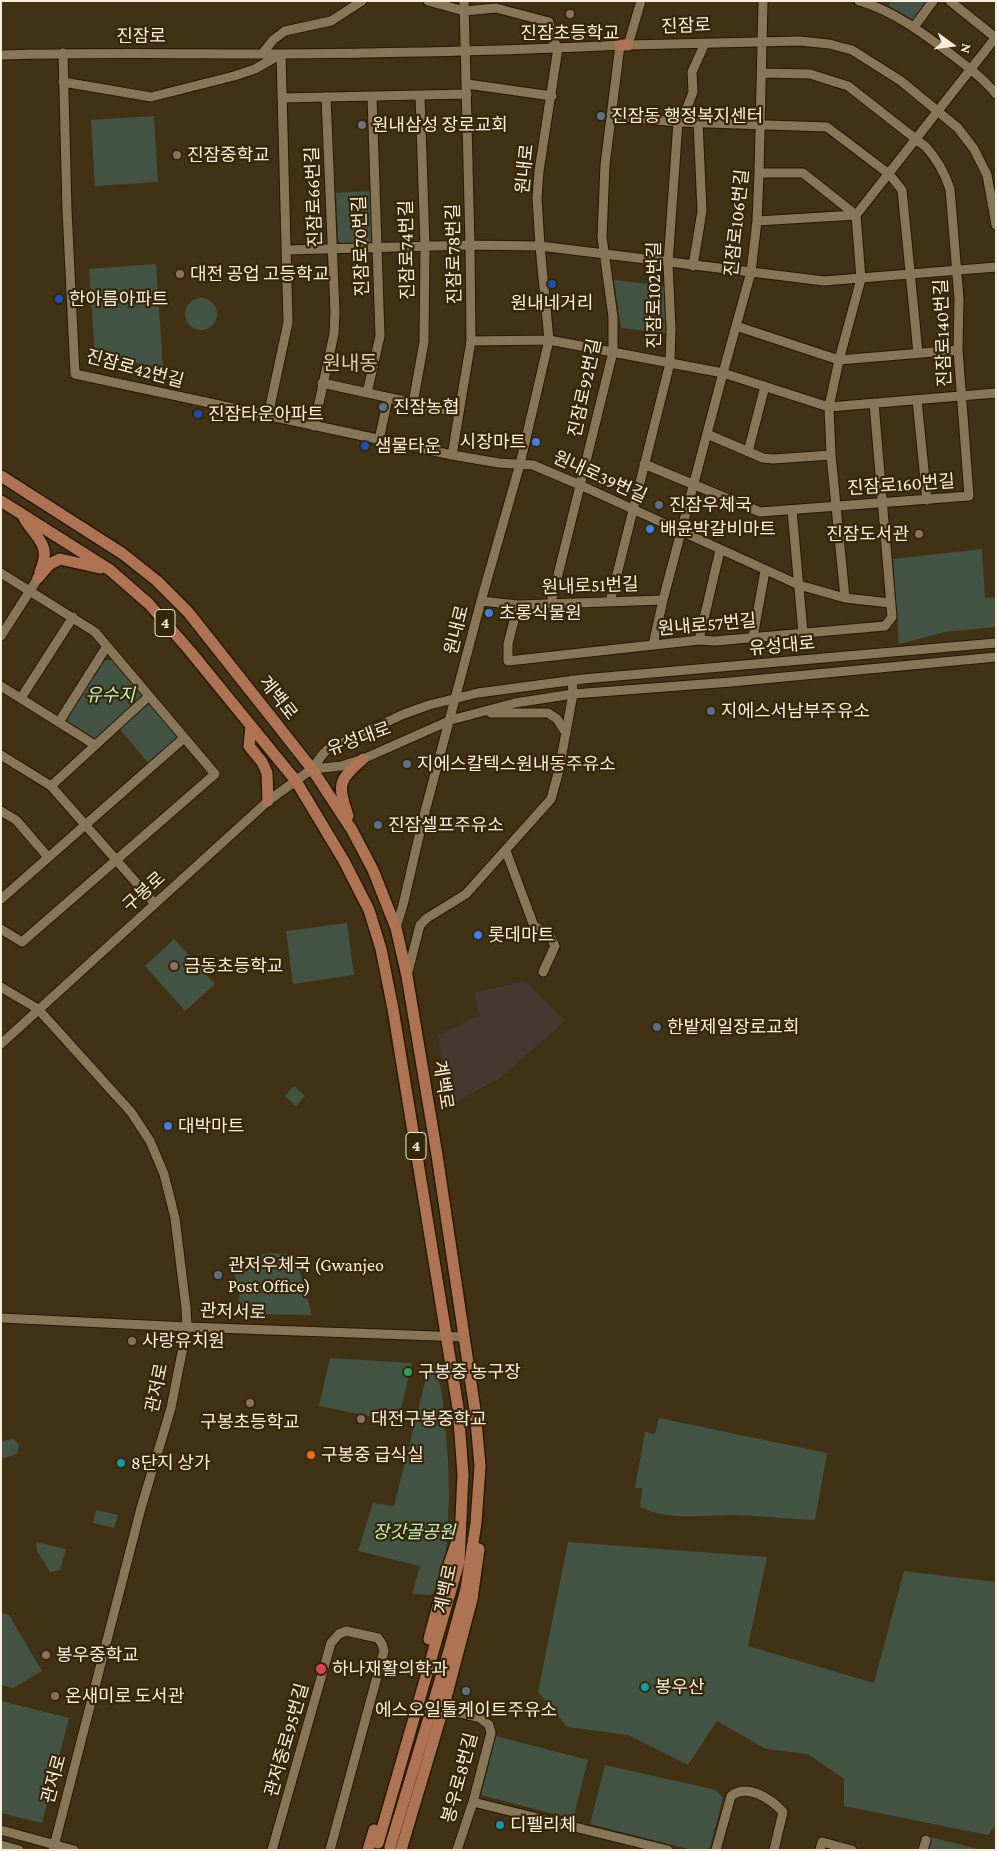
<!DOCTYPE html>
<meta charset="utf-8">
<style>
body{margin:0}
#map{position:relative;width:997px;height:1851px;overflow:hidden;background:#413115;font-family:"Crimson Pro",serif}
canvas{display:block}
.frame{position:absolute;inset:0;border:2px solid #f9eede;pointer-events:none}
.north{position:absolute;left:927px;top:20px;width:50px;height:50px;-webkit-text-stroke:4px #37270a;paint-order:stroke;rotate:104deg;font-size:14px;font-weight:700;line-height:20px;text-align:center;color:#f9eede}
.north::after{content:'';display:block;margin:auto;width:18px;height:22px;background:#f9eede;clip-path:polygon(50% 0,100% 100%,50% 72%,0 100%)}
</style>
<div id="map">
<canvas width="997" height="1851"></canvas>
<div class="frame"></div>
<div class="north">N</div>
</div>
<script>
const g = document.querySelector('canvas').getContext('2d');
g.lineJoin = 'round';
function paint(path, color) { g.fillStyle = color; g.fill(path, 'evenodd'); }
function trace(path, color, width, dash) { g.strokeStyle = color; g.lineWidth = width; g.lineCap = dash ? 'butt' : 'round'; g.setLineDash(dash || []); g.stroke(path); }
function drawText(font, color, halo, rows, align = 'center') {
  g.font = font + ' "Crimson Pro","Noto Sans KR",serif'; g.lineWidth = 4.5; g.setLineDash([]); g.textBaseline = 'middle'; g.strokeStyle = halo; g.fillStyle = color; for (const [text, x, y, turn = 0] of rows) {
    g.save(); g.translate(x, y); g.rotate((+turn || 0) * Math.PI / 180); g.textAlign = isNaN(turn) ? turn : align; if (halo) g.strokeText(text, 0, 0); g.fillText(text, 0, 0); g.restore();
  }
}
const industrial = new Path2D(`
 M525,981L565,1021L500,1078L455,1103H449L438,1035L480,1015L474,993Z`);
const green = new Path2D(`
 M889,1H928L913,20L889,6Z
 M154,116L158,182L95,186L91,120Z
 M370,191L372,242L340,243L338,239L336,193Z
 M156,264L163,368L95,355L89,269Z
 M614,280L666,286L671,334L621,328Z
 M185 314a16 16 0 1 1 32 0a16 16 0 1 1-32 0Z
 M982,549L985,598L996,597V627L945,632L899,644L893,559Z
 M105,660H112L141,695L142,699L92,742L65,721Z
 M148,700L180,737L150,765L118,727Z
 M347,923L354,975L293,984L286,931Z
 M174,939L215,984L185,1011L145,966Z
 M294,1086L305,1096L296,1106L285,1096Z
 M270,1253L295,1255L312,1315L240,1314L239,1291L231,1261Z
 M330,1358L412,1363L398,1422L319,1406Z
 M429,1366H435L442,1393L448,1459L449,1498L446,1554L436,1592L430,1595L412,1594L420,1566L358,1551L373,1503L394,1506Z
 M659,1418L827,1453L815,1520C788,1519 761,1516 735,1515C703,1515 669,1521 640,1507L642,1488H635L645,1432L655,1434Z
 M14,1439L19,1445L17,1454L1,1459V1441Z
 M96,1510L118,1515L114,1528L93,1523Z
 M36,1542L66,1549L60,1570L50,1572L37,1551Z
 M568,1542L767,1557L748,1646L874,1683L904,1571L996,1582V1825L988,1835L844,1806V1779L808,1754L766,1749L717,1721L688,1765L628,1735L567,1727L538,1692Z
 M1,1613L9,1615L42,1671L13,1688L1,1685Z
 M1,1701L69,1718L42,1823L1,1813Z
 M496,1736L588,1760L573,1819L481,1795Z
 M605,1765L716,1790L723,1798L710,1847L706,1850H692L590,1824Z
 M930,1837L982,1850H927Z`);
const minor = new Path2D(`
 M428,1L464,11L496,8L549,22L551,37L558,48
 M641,1L628,45L800,41L829,44L852,50L901,81L958,128L974,149L987,175L996,225
 M859,1C894,11 924,34 952,55C968,67 984,79 996,94
 M950,1L996,38
 M914,27L933,1
 M63,53L67,210L75,374L452,455L499,463L533,465L580,485L799,585L845,598L890,603
 M262,54L273,40L285,31L331,21L362,1
 M1,55C94,52 187,54 281,54C394,53 507,51 620,45L605,165L602,237L613,317V352L551,603
 M63,82L151,97L234,76L255,69L281,54L288,322L268,416
 M467,84L552,96
 M282,98L467,94
 M611,116L678,122L827,127L889,174L902,190L918,353
 M759,173H803L856,215
 M757,221L856,215
 M287,250L470,245L540,246L824,281L996,267
 M693,266L702,211L698,122
 M736,326L839,360L958,350
 M471,341L549,340L723,373L829,407L996,393
 M322,383L459,413
 M367,393L380,336L372,97
 M917,400L927,500
 M413,403L424,342L425,246L420,96
 M314,426L334,334L335,312L326,97
 M707,434L763,458L773,459L831,455
 M379,440L388,398
 M748,452L765,386
 M452,455L471,341L470,245L464,1
 M644,464L760,512L969,496L958,350L959,299L950,189C945,174 937,159 926,147L848,86L810,74L762,73
 M792,510L803,633
 M1,573L95,632L215,774L22,942L1,929
 M845,598L831,455L829,407L839,360L861,279L856,215L996,37
 M481,601L518,605L663,600
 M610,602L670,363L671,329L668,263L678,122L685,113L693,92L692,72L705,43
 M518,605L508,644V661L699,640L715,641L885,626L892,617L874,403
 M1,636L38,578
 M753,637L765,571
 M699,640L720,550
 M653,645L663,600L723,373L751,272L757,221L759,173L763,1
 M1,686L95,745
 M21,698L73,617
 M491,713H548L557,719L566,733
 M59,722L107,646
 M1,755L51,786L155,904
 M312,769L341,766L363,759L451,720L515,703L573,694L731,682L996,657
 M51,786L149,696
 M1,811L16,820L48,857
 M506,851L534,926L549,934L555,946L543,972
 M1,899L184,738
 M396,928L403,905L423,819L481,601L520,464L549,340L540,246L537,198L539,171L558,48
 M407,976L420,925L427,918L466,894L551,799L559,770L573,694L572,680
 M1,987L38,1009L131,1112L150,1141L164,1174L175,1218L186,1308L187,1327L171,1408L141,1508L53,1850
 M1,1044L268,801L312,769L323,754L328,749L404,714L429,705L478,693L583,679L996,643
 M1,1318L187,1327L464,1337
 M443,1709L480,1718L489,1725L491,1733L473,1802L457,1850
 M473,1802L668,1850
 M1,1830L74,1850
 M1,1845L19,1850
 M272,1850L331,1643L339,1634L346,1631L378,1638L382,1644L384,1651L330,1850
 M716,1850L731,1796C748,1783 771,1799 783,1812L774,1850
 M820,1850L822,1842L852,1850
 M923,1850L926,1840`);
const major = new Path2D(`
 M620,45H628
 M1,476L123,554L157,581L188,612L279,727L312,769L352,830L373,870L396,928L407,976L437,1155L475,1410L480,1466L476,1523L466,1589L449,1651L390,1847
 M1,501L110,570L149,604L190,651L296,781L344,861L369,910L381,949L393,1009L458,1408L463,1474L459,1562L378,1843
 M24,518C37,540 52,544 40,572
 M38,578L50,564L60,559L100,568
 M251,726L249,746L262,762L267,773L268,801
 M348,816C338,784 337,782 363,759
 M429,1639L450,1561L456,1544
 M368,1850L374,1830
 M401,1850L443,1709L472,1599L479,1549`);
const markers = [
 [570,14,5,"#8d6e63"],
 [601,116,5,"#5c6f8a"],
 [362,125,5,"#6b7280"],
 [177,155,5,"#8d6e63"],
 [180,274,5,"#8d6e63"],
 [552,284,5,"#1a4fb4"],
 [59,299,5,"#1a4fb4"],
 [383,407,5,"#5c6f8a"],
 [198,414,5,"#1a4fb4"],
 [536,442,5,"#3f7fe0"],
 [365,446,5,"#1a4fb4"],
 [659,505,5,"#5c6f8a"],
 [650,529,5,"#3f7fe0"],
 [919,534,5,"#8d6e63"],
 [489,613,5,"#3f7fe0"],
 [711,711,5,"#5c6f8a"],
 [407,764,5,"#5c6f8a"],
 [378,825,5,"#5c6f8a"],
 [478,935,5,"#3f7fe0"],
 [174,966,5,"#8d6e63"],
 [657,1027,5,"#5c6f8a"],
 [168,1126,5,"#3f7fe0"],
 [218,1275,5,"#5c6f8a"],
 [132,1341,5,"#8d6e63"],
 [408,1372,5,"#2e9e5b"],
 [250,1403,5,"#8d6e63"],
 [361,1419,5,"#8d6e63"],
 [311,1455,5,"#e8710a"],
 [121,1463,5,"#0f9aa8"],
 [46,1655,5,"#8d6e63"],
 [321,1669,6,"#e0444e"],
 [645,1687,5,"#0f9aa8"],
 [466,1691,5,"#5c6f8a"],
 [55,1696,5,"#8d6e63"],
 [500,1825,5,"#0f9aa8"]
];
const shields = [
 [165,623,20],
 [416,1146,20]
];
const shieldNames = [
 ["4",165,623],
 ["4",416,1146]
];
const streetNames = [
 ["진잠로",686,26,-2],
 ["진잠로",141,36],
 ["원내로",525,169,-84],
 ["진잠로66번길",314,197,-92],
 ["진잠로106번길",737,223,-84],
 ["진잠로70번길",361,246,-92],
 ["진잠로74번길",407,250,-91],
 ["진잠로78번길",454,254,-91],
 ["진잠로102번길",654,295,-90],
 ["진잠로140번길",943,333,-92],
 ["진잠로42번길",135,369,15],
 ["진잠로92번길",585,388,-78],
 ["원내로39번길",600,477,24],
 ["진잠로160번길",901,485,-4],
 ["원내로51번길",590,586,-2],
 ["원내로57번길",707,625,-5],
 ["원내로",457,630,-76],
 ["유성대로",782,646,-5],
 ["계백로",278,698,52],
 ["유성대로",359,739,-20],
 ["구봉로",144,892,-42],
 ["계백로",443,1085,81],
 ["관저서로",233,1312,2],
 ["관저로",157,1388,-78],
 ["계백로",446,1589,-78],
 ["관저중로95번길",287,1740,-74],
 ["봉우로8번길",460,1778,-75],
 ["관저로",54,1779,-75]
];
const poiNames = [
 ["진잠초등학교",570,33,"center"],
 ["진잠동 행정복지센터",611,116],
 ["원내삼성 장로교회",372,125],
 ["진잠중학교",187,155],
 ["대전 공업 고등학교",190,274],
 ["한아름아파트",69,299],
 ["원내네거리",552,303,"center"],
 ["진잠농협",393,407],
 ["진잠타운아파트",208,414],
 ["시장마트",526,442,"right"],
 ["샘물타운",375,446],
 ["진잠우체국",669,505],
 ["배윤박갈비마트",660,529],
 ["진잠도서관",909,534,"right"],
 ["초롱식물원",499,613],
 ["지에스서남부주유소",721,711],
 ["지에스칼텍스원내동주유소",417,764],
 ["진잠셀프주유소",388,825],
 ["롯데마트",488,935],
 ["금동초등학교",184,966],
 ["한밭제일장로교회",667,1027],
 ["대박마트",178,1126],
 ["관저우체국 (Gwanjeo",228,1265],
 ["Post Office)",228,1286],
 ["사랑유치원",142,1341],
 ["구봉중 농구장",418,1372],
 ["대전구봉중학교",371,1419],
 ["구봉초등학교",250,1422,"center"],
 ["구봉중 급식실",321,1455],
 ["8단지 상가",131,1463],
 ["봉우중학교",56,1655],
 ["하나재활의학과",332,1669],
 ["봉우산",655,1687],
 ["온새미로 도서관",65,1696],
 ["에스오일톨케이트주유소",466,1710,"center"],
 ["디펠리체",510,1825]
];
const parkNames = [
 ["유수지",110,695],
 ["장갓골공원",414,1532]
];
const quarterNames = [
 ["원내동",350,364]
];
paint(industrial, '#4a3731');
paint(green, '#445444');
trace(minor, '#281900', 11);
trace(major, '#281900', 14);
trace(minor, '#887658', 9);
trace(major, '#ad7353', 11);
for (const [x, y, r, color] of markers) { const dot = new Path2D(); dot.arc(x, y, r, 0, 2 * Math.PI); g.fillStyle = color; g.fill(dot); trace(dot, '#37270a', 2); }
for (const [x, y, w] of shields) { const box = new Path2D(); box.roundRect(x - w / 2, y - 13.5, w, 27, 4); g.fillStyle = '#37270a'; g.fill(box); trace(box, '#f9eede', 1); }
drawText('bold 16px', '#f9eede', null, shieldNames);
drawText('18px', '#f9eede', '#37270a', streetNames);
drawText('18px', '#f9eede', '#37270a', poiNames, 'left');
drawText('italic 18px', '#c0f2bf', '#37270a', parkNames);
drawText('20px', '#e0ccac', '#37270a', quarterNames);
</script>
